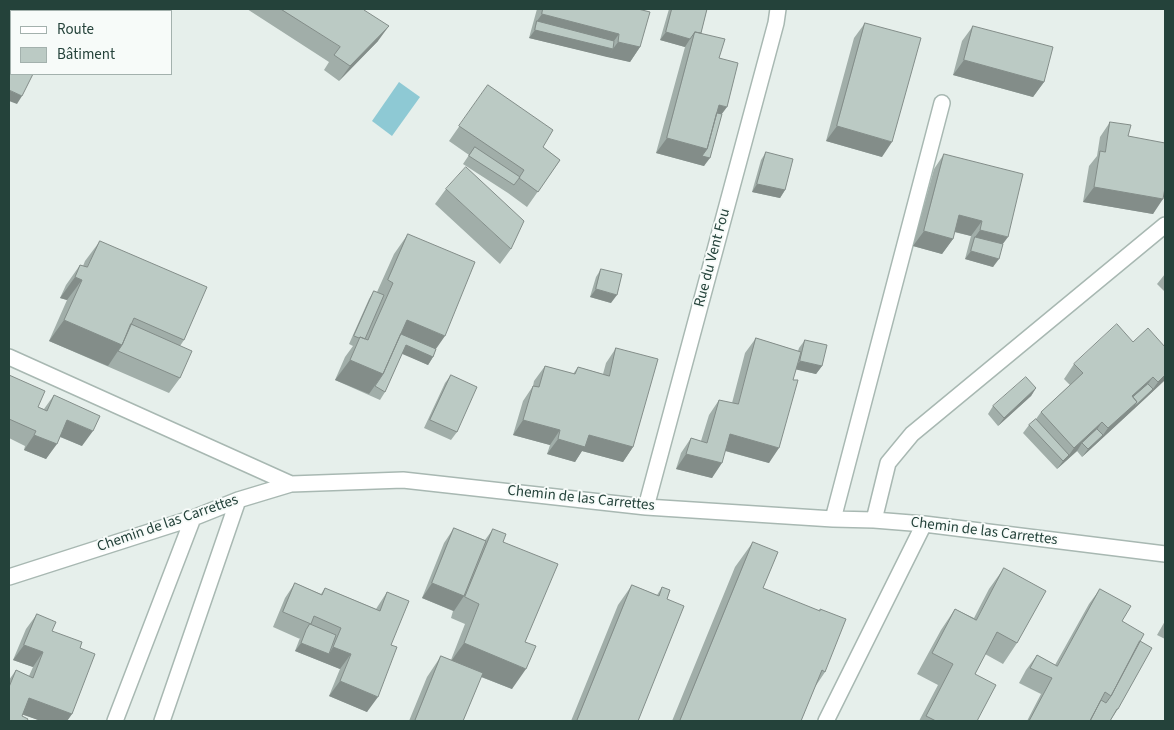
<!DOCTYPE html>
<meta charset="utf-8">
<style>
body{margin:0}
#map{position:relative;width:1174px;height:730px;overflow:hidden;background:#e6efeb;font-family:"Source Sans 3",sans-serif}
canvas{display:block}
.frame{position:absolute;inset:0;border:10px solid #24423a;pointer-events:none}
.legend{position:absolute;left:10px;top:10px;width:162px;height:65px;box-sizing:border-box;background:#f7fbf9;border:1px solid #a3b1ad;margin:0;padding:6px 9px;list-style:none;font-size:15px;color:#24423a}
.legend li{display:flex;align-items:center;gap:10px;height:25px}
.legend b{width:25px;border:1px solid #a3b1ad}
</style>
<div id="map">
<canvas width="1174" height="730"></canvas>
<div class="frame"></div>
<ul class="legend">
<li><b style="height:6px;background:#fff"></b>Route</li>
<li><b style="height:14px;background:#bbcac4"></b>Bâtiment</li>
</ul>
</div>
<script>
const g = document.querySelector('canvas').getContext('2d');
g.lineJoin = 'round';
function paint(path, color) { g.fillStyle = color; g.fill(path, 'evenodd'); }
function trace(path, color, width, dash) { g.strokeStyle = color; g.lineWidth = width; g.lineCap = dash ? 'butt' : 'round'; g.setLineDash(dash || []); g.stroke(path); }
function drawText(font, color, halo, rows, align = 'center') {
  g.font = font + ' "Source Sans 3",sans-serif'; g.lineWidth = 4; g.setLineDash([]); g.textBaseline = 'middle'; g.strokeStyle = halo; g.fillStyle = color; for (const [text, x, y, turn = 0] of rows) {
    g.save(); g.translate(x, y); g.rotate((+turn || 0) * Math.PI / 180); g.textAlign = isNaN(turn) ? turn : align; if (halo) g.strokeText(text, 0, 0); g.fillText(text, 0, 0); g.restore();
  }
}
const water = new Path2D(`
 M399,82L420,97L392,136L372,121Z`);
const minor = new Path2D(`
 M9,357L291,484
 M646,507L776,23L778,9
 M833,519L942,103
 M874,520L888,463L912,434L1165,225
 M9,577L193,518L238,500L291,484L403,480L646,507L833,519L874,520L924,524L1165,554
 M115,721L193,518
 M162,721L238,500
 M826,721L924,524`);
const wall = new Path2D(`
 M247,9H365L364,10L378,41L339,81L324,70L329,62Z
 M537,9H638L640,47L630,62L529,38Z
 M669,9H707L701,33L719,58L722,114L704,166L656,153L685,47L660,40Z
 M865,23L882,157L826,141L854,38Z
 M973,26L1044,82L1033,97L953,75L962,41Z
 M488,85L543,147L560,160L527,207L508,193L510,191L508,193L463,164L469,155L449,141Z
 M1110,122L1128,136L1164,192L1153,214L1083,202L1089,166L1097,156L1100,137Z
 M766,152L785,190L780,198L752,192L761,160Z
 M944,154L1003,244L993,267L965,259L971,236L954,232L953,239L942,254L913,246L934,169Z
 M446,189L511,249L500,264L435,204Z
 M408,234L436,349L433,357L428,365L402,353L385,392L380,400L335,380L345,357L353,346L349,344L369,299L374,291L377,292L394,254Z
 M100,241L184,340L180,346V378L169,393L49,341L67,300L60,298L66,285L80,265L83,266L85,261Z
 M601,269L611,303L590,297L596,277Z
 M1165,274V292L1157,284Z
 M756,338L798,351L799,348L805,340L822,366L816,374L796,369L769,463L725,451L712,478L676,469L681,453L691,438L701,441L709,415L719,400L732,403L745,353Z
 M1133,342L1165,347V380L1082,457L1077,451L1057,469L1023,433L1029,425L1036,419L1041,412L1070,385L1064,379L1074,364Z
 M616,348L633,447L623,462L582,451L575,462L547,454L550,445L513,435L523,401L533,386L534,381L545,366L573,374L578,367L603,374L606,363Z
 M9,375L38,407L44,409L54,395L82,446L60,437L46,459L24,450L25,446L9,438Z
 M451,375L457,432L451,440L424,428L445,383Z
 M1036,388L1031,396L998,426L988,414L993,406Z
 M454,528L485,540L493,529L503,542L525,642L512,689L481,677L463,721H409L427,677L441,656L451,660L465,624L451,618L453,611L422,598L444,543Z
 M753,542L763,588L825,672L815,687L801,721H672L735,567Z
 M1004,568L1017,643L1003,664L985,654L975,674L977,721H919L938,685L917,674L941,630L955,609L974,618L989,589Z
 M295,583L321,594L325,588L376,609L387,592L391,645L367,712L329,696L340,669L295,651L300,638V639L273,627L285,598Z
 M632,585L657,595L662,587L667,599L638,721H571L618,605Z
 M1100,589L1122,621L1140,641L1118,709L1110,721H1027L1041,694L1019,683L1026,670L1037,655L1055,665L1089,604Z
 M37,614L52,631L80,648L72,714L67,721H41L22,714V716L9,721V680L16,670L29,676L33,667L13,660L26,629Z
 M1165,621V639L1157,635Z`);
const shadedWall = new Path2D(`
 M542,14L619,34L609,48L613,49L607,57L529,38L535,30L537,21Z
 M389,26L378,41L339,81L350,66Z
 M666,32L690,39L685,47L660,40Z
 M618,42L640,47L630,62L607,57Z
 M964,60L1044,82L1033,97L953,75Z
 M9,90L22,96L17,104L9,101Z
 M719,105L727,107L716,122L712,121Z
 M837,126L892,142L882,157L826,141Z
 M667,138L707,149L710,158L704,166L656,153Z
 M757,184L785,190L780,198L752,192Z
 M1094,187L1163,199L1153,214L1083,202Z
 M959,215L982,221L971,236L948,230Z
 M980,230L1008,237L997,252L975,237Z
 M924,231L953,239L942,254L913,246Z
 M971,251L999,259L993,267L965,259Z
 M75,277L82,280L67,300L60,298Z
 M596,289L617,295L611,303L590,297Z
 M64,320L122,345L108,366L49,341Z
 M407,320L445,336L431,356L433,357L428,365L400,353L394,341Z
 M350,360L383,374L369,394L335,380Z
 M800,361L822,366L816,374L794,369Z
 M1165,375V380L1147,397L1158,382Z
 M1153,377L1142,392L1128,404L1132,396Z
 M1036,388L1031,396L998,426L1004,418Z
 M1153,389L1147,397L1082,457L1088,449L1103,435L1108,428L1137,402Z
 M67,420L93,431L82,446L56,435Z
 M523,420L560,430L550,445L513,435Z
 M1102,422L1092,437L1082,443L1077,451L1057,469L1063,461L1069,455L1074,448Z
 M730,434L779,448L769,463L719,449Z
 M34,435L57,444L46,459L24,450Z
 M589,435L633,447L623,462L582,451L575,462L547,454L558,439Z
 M686,454L722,463L712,478L676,469Z
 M432,583L464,596L454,611L422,598Z
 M301,643L329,654L333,647L351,654L340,669L295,651Z
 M464,643L526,669L512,689L449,664Z
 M24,645L43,652L33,667L13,660Z
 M340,681L378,697L367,712L329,696Z
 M29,698L72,714L67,721H41L18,713Z`);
const building = new Path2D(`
 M281,9H365L364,10L389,26L350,66L334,55L340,47Z
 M543,9H638L650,12L640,47L618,42L619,34L542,14Z
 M672,9H707L701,33L695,32L690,39L666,32Z
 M537,21L614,41L613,49L535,30Z
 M865,23L921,38L892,142L837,126Z
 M973,26L1053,47L1044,82L964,60Z
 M695,32L725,39L719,58L738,63L727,107L719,105L707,149L667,138Z
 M11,60V74H33L22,96L9,90V64Z
 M488,85L553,130L543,147L560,160L538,192L519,178L524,170L459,126Z
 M717,113L722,114L710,158L702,156L707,149Z
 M1110,122L1131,125L1128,136L1165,143V188L1163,199L1094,187L1100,151L1105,152Z
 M475,147L520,177L514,185L469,156Z
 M766,152L793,159L785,190L757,184Z
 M944,154L1023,174L1008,237L980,230L982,221L959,215L953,239L924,231Z
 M466,167L524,221L511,249L446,189Z
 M408,234L475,262L445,336L407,320L383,374L350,360L360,337L368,340L373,328L393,283L388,280Z
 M975,237L1003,244L999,259L971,251Z
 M100,241L207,287L184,340L134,318L122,345L64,320L82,280L75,277L80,265L87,267Z
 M601,269L622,274L617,295L596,289Z
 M374,291L384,295L365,339L360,337L359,338L354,336Z
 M131,324L192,351L180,378L118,351L122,345Z
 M1117,324L1133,342L1148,328L1165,347V375L1158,382L1153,377L1132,396L1137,402L1108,428L1102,422L1074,448L1041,412L1083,373L1074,364Z
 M401,334L436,349L433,357L406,345L385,392L375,386L383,374Z
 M756,338L801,352L793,380H798L779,448L730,434L722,463L686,454L691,438L707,443L719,400L738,404Z
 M805,340L827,345L822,366L800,361Z
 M616,348L658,359L633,447L589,435L585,447L558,439L560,430L523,420L533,386L539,387L545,366L575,374L578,367L609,376Z
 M9,375L45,391L38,407L47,411L54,395L100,416L93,431L67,420L57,444L34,435L36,431L9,419Z
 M451,375L477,387L457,432L430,420Z
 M1026,377L1036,388L1004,418L993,406Z
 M1148,384L1153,389L1132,409L1137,402L1133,397Z
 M1036,419L1069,455L1063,461L1029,425Z
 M1097,429L1103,435L1088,449L1082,443Z
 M454,528L486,541L464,596L432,583Z
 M493,529L506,534L503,542L558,564L525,642L536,646L526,669L464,643L479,604L465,597Z
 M753,542L778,552L763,588L820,611V609L846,619L825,672L822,670L801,721H680Z
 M1004,568L1046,591L1017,643L997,632L975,674L996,685L977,721H936L926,716L953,664L932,653L955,609L976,620Z
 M295,583L322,595L325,588L380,611L387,592L409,601L391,645L397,647L378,697L340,681L351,654L333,647L341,628L314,616L311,624L283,612Z
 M632,585L659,596L662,587L670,590L667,599L684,606L638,721H577Z
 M1100,589L1131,606L1122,621L1144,634L1111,696L1105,692L1090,721H1029L1052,678L1030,668L1037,655L1057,666Z
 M37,614L56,622L52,631L82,642L80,648L95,654L72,714L29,698L22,716L28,719L27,721H9V687L16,670L33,678L43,652L24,645Z
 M310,624L336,635L329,654L301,643L306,630Z
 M1140,641L1152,648L1118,709H1117L1110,721H1090L1101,700L1106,703L1111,696Z
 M441,656L483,673L463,721H415Z`);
const streetNames = [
 ["Rue du Vent Fou",713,258,-75],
 ["Chemin de las Carrettes",581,499,6],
 ["Chemin de las Carrettes",168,524,-19],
 ["Chemin de las Carrettes",984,532,7]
];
paint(water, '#8ec9d4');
trace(minor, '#a8b8b2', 18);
trace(minor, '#fff', 15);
paint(wall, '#a1aea9');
paint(shadedWall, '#838d89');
paint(building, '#bbcac4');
trace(building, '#838d89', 1);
drawText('15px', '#24423a', '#f7fbf9', streetNames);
</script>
